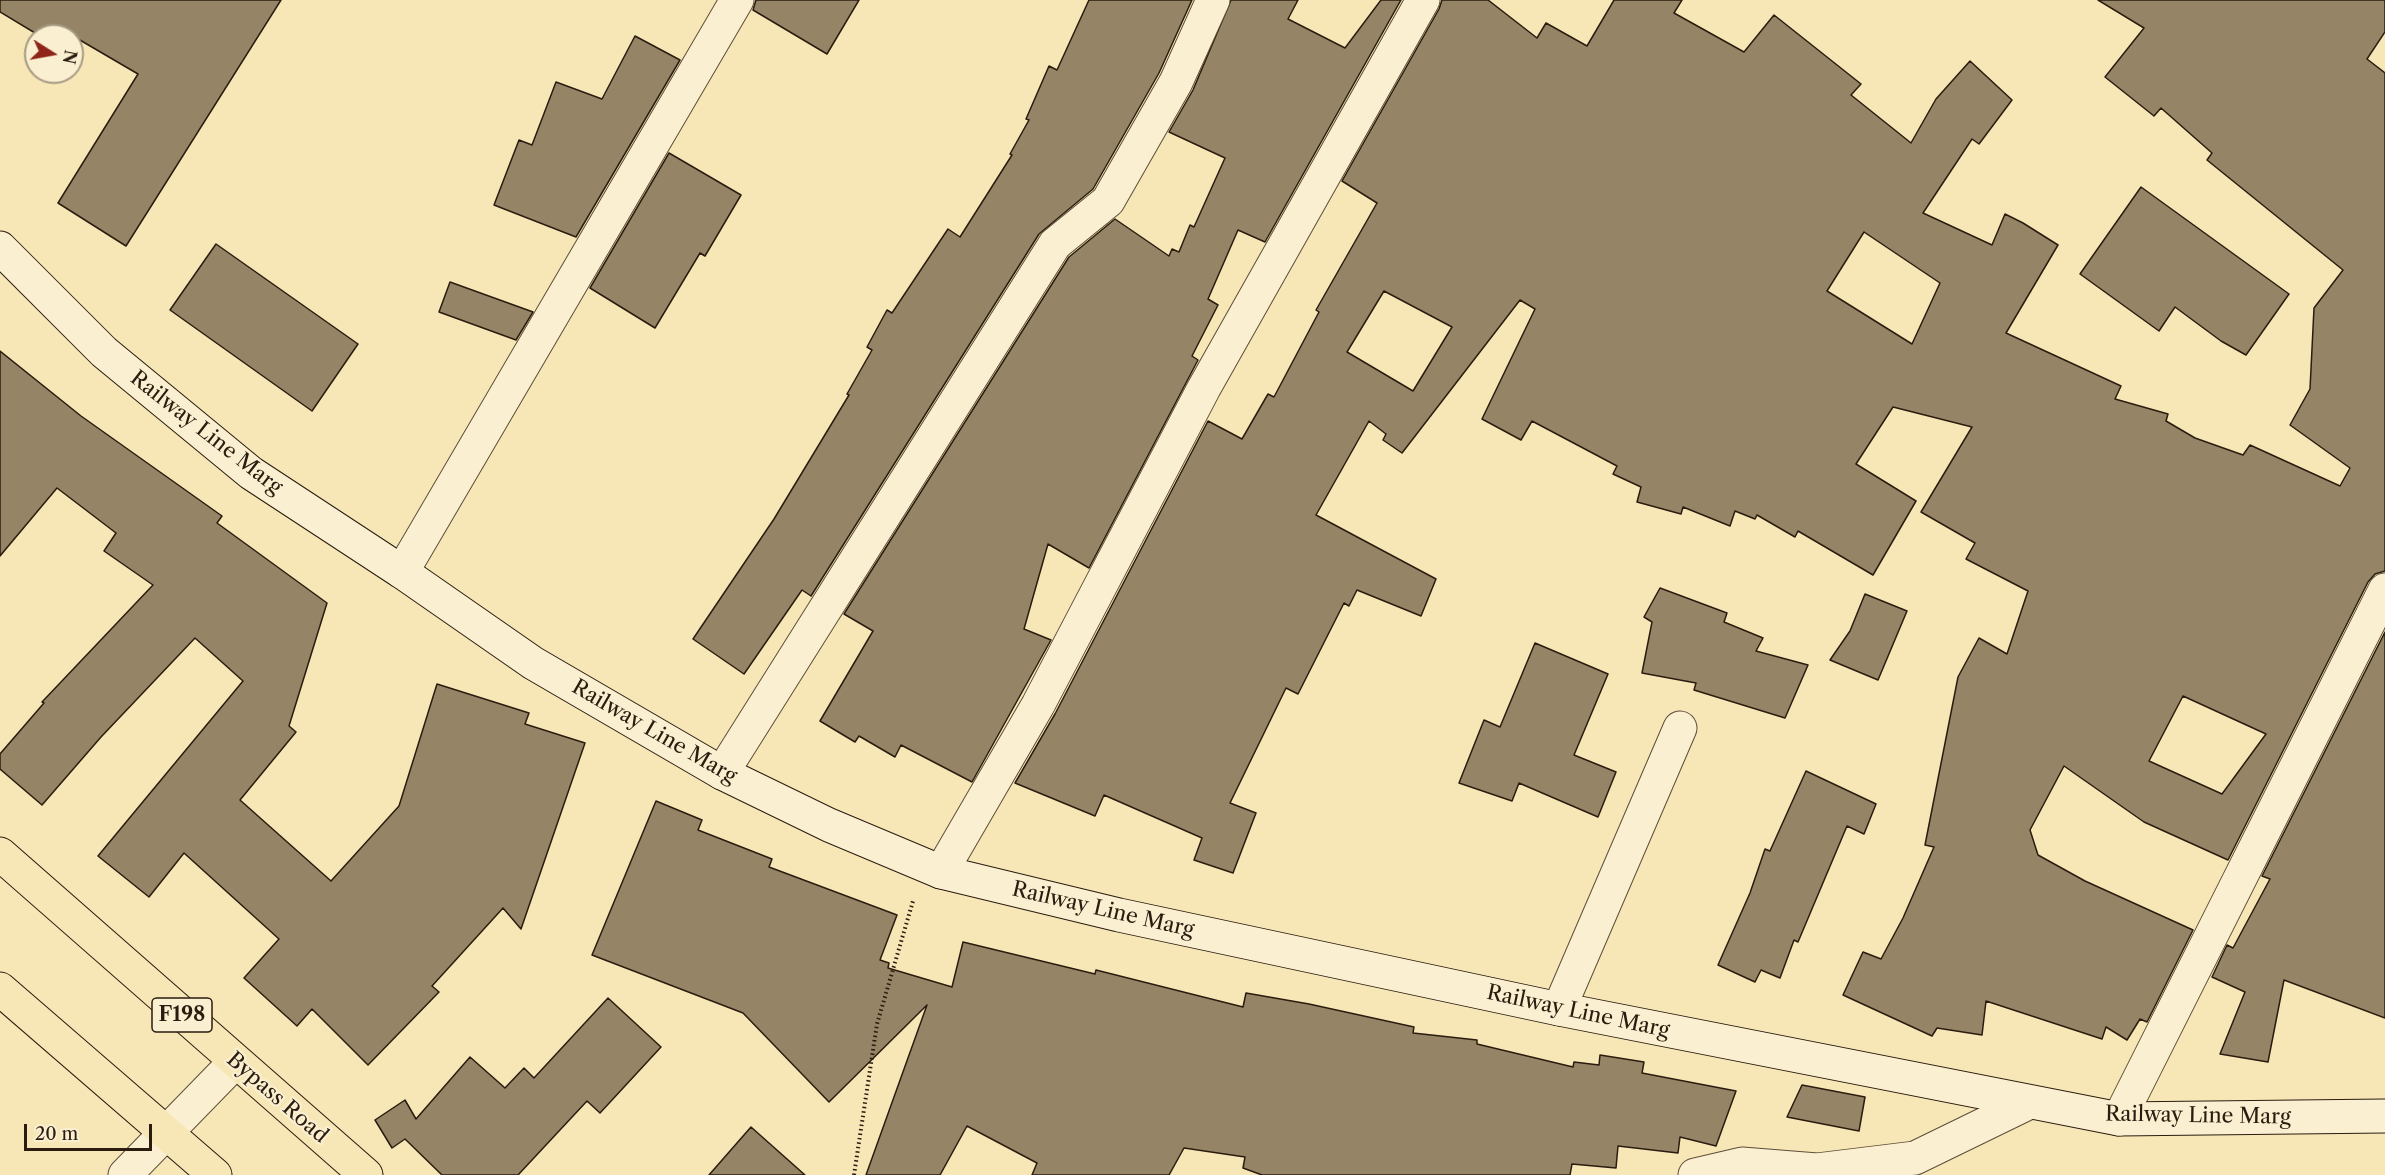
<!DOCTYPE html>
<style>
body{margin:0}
#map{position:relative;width:2385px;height:1175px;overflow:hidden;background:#f7e6b6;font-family:"Libre Caslon Text",serif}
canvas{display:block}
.north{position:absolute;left:24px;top:24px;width:60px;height:60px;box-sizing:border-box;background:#faefd0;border:2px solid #a79b83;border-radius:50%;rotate:101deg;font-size:16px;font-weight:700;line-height:24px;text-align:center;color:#2a1c0f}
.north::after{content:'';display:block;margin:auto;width:21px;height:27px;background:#8f2418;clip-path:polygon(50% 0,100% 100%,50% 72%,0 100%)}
.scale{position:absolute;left:24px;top:1124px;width:128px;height:27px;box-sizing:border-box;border:3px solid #2a1c0f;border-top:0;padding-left:8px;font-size:18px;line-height:21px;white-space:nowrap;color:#2a1c0f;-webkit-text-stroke:4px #faefd0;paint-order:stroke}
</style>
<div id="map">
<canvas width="2385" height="1175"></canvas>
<div class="north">N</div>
<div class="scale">20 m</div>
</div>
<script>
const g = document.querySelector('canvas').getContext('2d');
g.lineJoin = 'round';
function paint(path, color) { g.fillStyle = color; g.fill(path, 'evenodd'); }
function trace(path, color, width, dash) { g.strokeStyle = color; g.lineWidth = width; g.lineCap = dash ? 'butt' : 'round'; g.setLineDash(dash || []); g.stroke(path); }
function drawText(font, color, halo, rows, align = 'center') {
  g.font = font + ' "Libre Caslon Text",serif'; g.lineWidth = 4.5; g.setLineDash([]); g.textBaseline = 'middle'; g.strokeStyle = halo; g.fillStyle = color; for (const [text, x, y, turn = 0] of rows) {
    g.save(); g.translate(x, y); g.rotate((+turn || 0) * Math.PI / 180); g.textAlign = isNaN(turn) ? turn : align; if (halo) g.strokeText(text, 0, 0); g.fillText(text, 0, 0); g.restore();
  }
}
const building = new Path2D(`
 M0,0H281L126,246L58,203L138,74L73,36H40L0,12Z
 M756,0H859L827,54L753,10Z
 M1089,0H1192L1159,73L1093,189L1039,234L811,596L802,590L744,674L693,639L774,519L849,395L847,394L872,350L867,347L887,310L892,313L948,229L960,237L1012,155L1010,154L1029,120L1026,119L1049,66L1057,70Z
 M1231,0H1298L1288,19L1345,48L1381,0H1401L1265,242L1238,230L1208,299L1218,305L1192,356L1198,360L1089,568L1048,544L1024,629L1051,640L972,782L901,745L895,757L859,736L855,742L820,721L873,631L844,614L1069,257L1115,219L1169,256L1172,249L1179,252L1190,225L1194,227L1225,158L1169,132L1193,90Z
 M1442,0H1488L1537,38L1546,23L1587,46L1614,0H1682L1674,13L1744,52L1774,15L1861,84L1851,95L1911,143L1936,99L1970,61L2012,100L1979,144L1972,139L1923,213L1992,245L2005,214L2023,223L2058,245L2006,333L2121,386L2115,399L2168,414L2166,421L2195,438L2243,455L2250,445L2340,486L2350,468L2290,425L2310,389L2314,308L2343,270L2207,160L2212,153L2161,108L2154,116L2105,77L2144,28L2098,0H2385V32L2367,59L2385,73V571L2375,574L2368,582L2228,860L2144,822L2064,766L2030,830L2038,855L2085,881L2193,930L2147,1022L2140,1019L2127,1040L2106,1027L2102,1039L1986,1001L1982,1035L1937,1028L1932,1036L1843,995L1863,952L1881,959L1903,918L1934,847L1925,845L1958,677L1979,638L2007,654L2028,591L1966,559L1975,543L1921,512L1972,427L1893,407L1856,464L1916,501L1873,575L1798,531L1795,537L1757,515L1755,519L1735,511L1730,526L1683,507L1681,514L1637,502L1641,487L1613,474L1617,466L1532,421L1521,440L1482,419L1535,309L1520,300L1402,453L1383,440L1386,434L1369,421L1316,515L1436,579L1421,616L1357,590L1349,606L1344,603L1298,694L1286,688L1230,803L1256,813L1233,873L1194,860L1202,838L1104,795L1095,816L1015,783L1055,714L1208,421L1242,439L1268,394L1274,397L1319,312L1316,310L1377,203L1342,181L1439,9ZM1864,232L1940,283L1912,344L1827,291ZM1384,291L1452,327L1413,391L1347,352ZM2183,696L2266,734L2222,794L2149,761Z
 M635,36L680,60L576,237L494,205L519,140L532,145L556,82L602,99Z
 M669,153L741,195L705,256L700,253L655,328L590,288Z
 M2141,187L2289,294L2246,355L2221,341L2175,307L2159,331L2080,274Z
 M216,244L358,344L312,411L170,310Z
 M450,282L533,312L516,340L439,312Z
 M0,351L81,416L222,516L217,523L327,603L289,726L296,732L240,800L331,881L399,806L437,684L529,713L525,724L585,743L521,929L503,908L432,986L439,992L368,1065L312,1009L297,1026L244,978L279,939L184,853L149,897L98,856L243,681L195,638L101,737L42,805L0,769V754L44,703L42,702L153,585L104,551L116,533L57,488L0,556Z
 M1660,588L1727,613L1724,622L1763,638L1756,651L1808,665L1785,718L1694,690L1696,683L1642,673L1652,622L1644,617Z
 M1865,594L1907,611L1878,680L1830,660L1850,631Z
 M2385,632V1018L2284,980L2268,1062L2220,1054L2245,992L2212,977L2227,945L2233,948L2270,879L2262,876Z
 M1535,643L1608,674L1574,755L1616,772L1598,817L1519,783L1512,801L1459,783L1484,720L1500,727Z
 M1806,771L1876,804L1864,834L1847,826L1798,942L1794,940L1780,978L1761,970L1755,982L1718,965L1750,893L1765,849L1770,851Z
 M656,801L702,820L698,830L772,859L769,867L897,915L880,960L889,963L888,968L952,987L963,942L1095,974L1096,970L1243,1007L1246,993L1309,1004L1414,1027L1413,1033L1477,1040V1044L1573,1067L1574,1062L1599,1065L1600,1055L1644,1062L1642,1073L1736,1091L1716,1146L1680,1137L1678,1153L1618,1146L1616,1168L1572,1164L1570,1175H1262L1243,1168L1245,1157L1184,1148L1169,1175H1032L1037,1163L967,1126L940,1175H866L927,1005L829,1102L743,1013L592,955Z
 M608,998L661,1047L600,1113L587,1101L518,1175H442L405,1139L392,1148L375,1120L405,1100L416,1119L470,1057L505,1088L524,1068L534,1078Z
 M1802,1085L1865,1097L1859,1131L1787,1117Z
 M751,1127L805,1175H709Z`);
const path = new Path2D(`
 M854,1175L877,1024L913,901`);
const street = new Path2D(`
 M402,572L737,0
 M722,773L1055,244L1108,201L1176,82L1213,0
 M941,872L1038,705L1204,388L1423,0
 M1559,1009L1680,728
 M2119,1119L2385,590
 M125,1175L235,1062
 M1695,1175L1742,1164L1817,1170L1915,1158L2028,1103`);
const secondary = new Path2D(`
 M0,248L104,352L251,473L402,572L533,663L722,773L829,825L941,872L1119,915L1559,1009L2119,1119L2385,1116`);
const primary = new Path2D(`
 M0,854L366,1175
 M0,989L215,1175`);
const shields = [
 [182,1015,60]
];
const shieldNames = [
 ["F198",182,1015]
];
const streetNames = [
 ["Railway Line Marg",206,433,38],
 ["Railway Line Marg",654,732,30],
 ["Railway Line Marg",1103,910,13],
 ["Railway Line Marg",1578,1012,12],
 ["Bypass Road",277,1098,41],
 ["Railway Line Marg",2198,1116,1]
];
paint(building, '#958566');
trace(building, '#2a1c0f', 1.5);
trace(street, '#5d4e39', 35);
trace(secondary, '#2a1c0f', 35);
trace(primary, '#2a1c0f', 35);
trace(path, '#2a1c0f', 4, [1.5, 3]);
trace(street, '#faefd0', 33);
trace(secondary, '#faefd0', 33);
trace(primary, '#f7e6b6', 33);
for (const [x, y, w] of shields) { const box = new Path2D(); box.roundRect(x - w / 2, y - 17, w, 34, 4.5); g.fillStyle = '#faefd0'; g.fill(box); trace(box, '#2a1c0f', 1.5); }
drawText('bold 20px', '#2a1c0f', null, shieldNames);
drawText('21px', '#2a1c0f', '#faefd0', streetNames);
</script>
